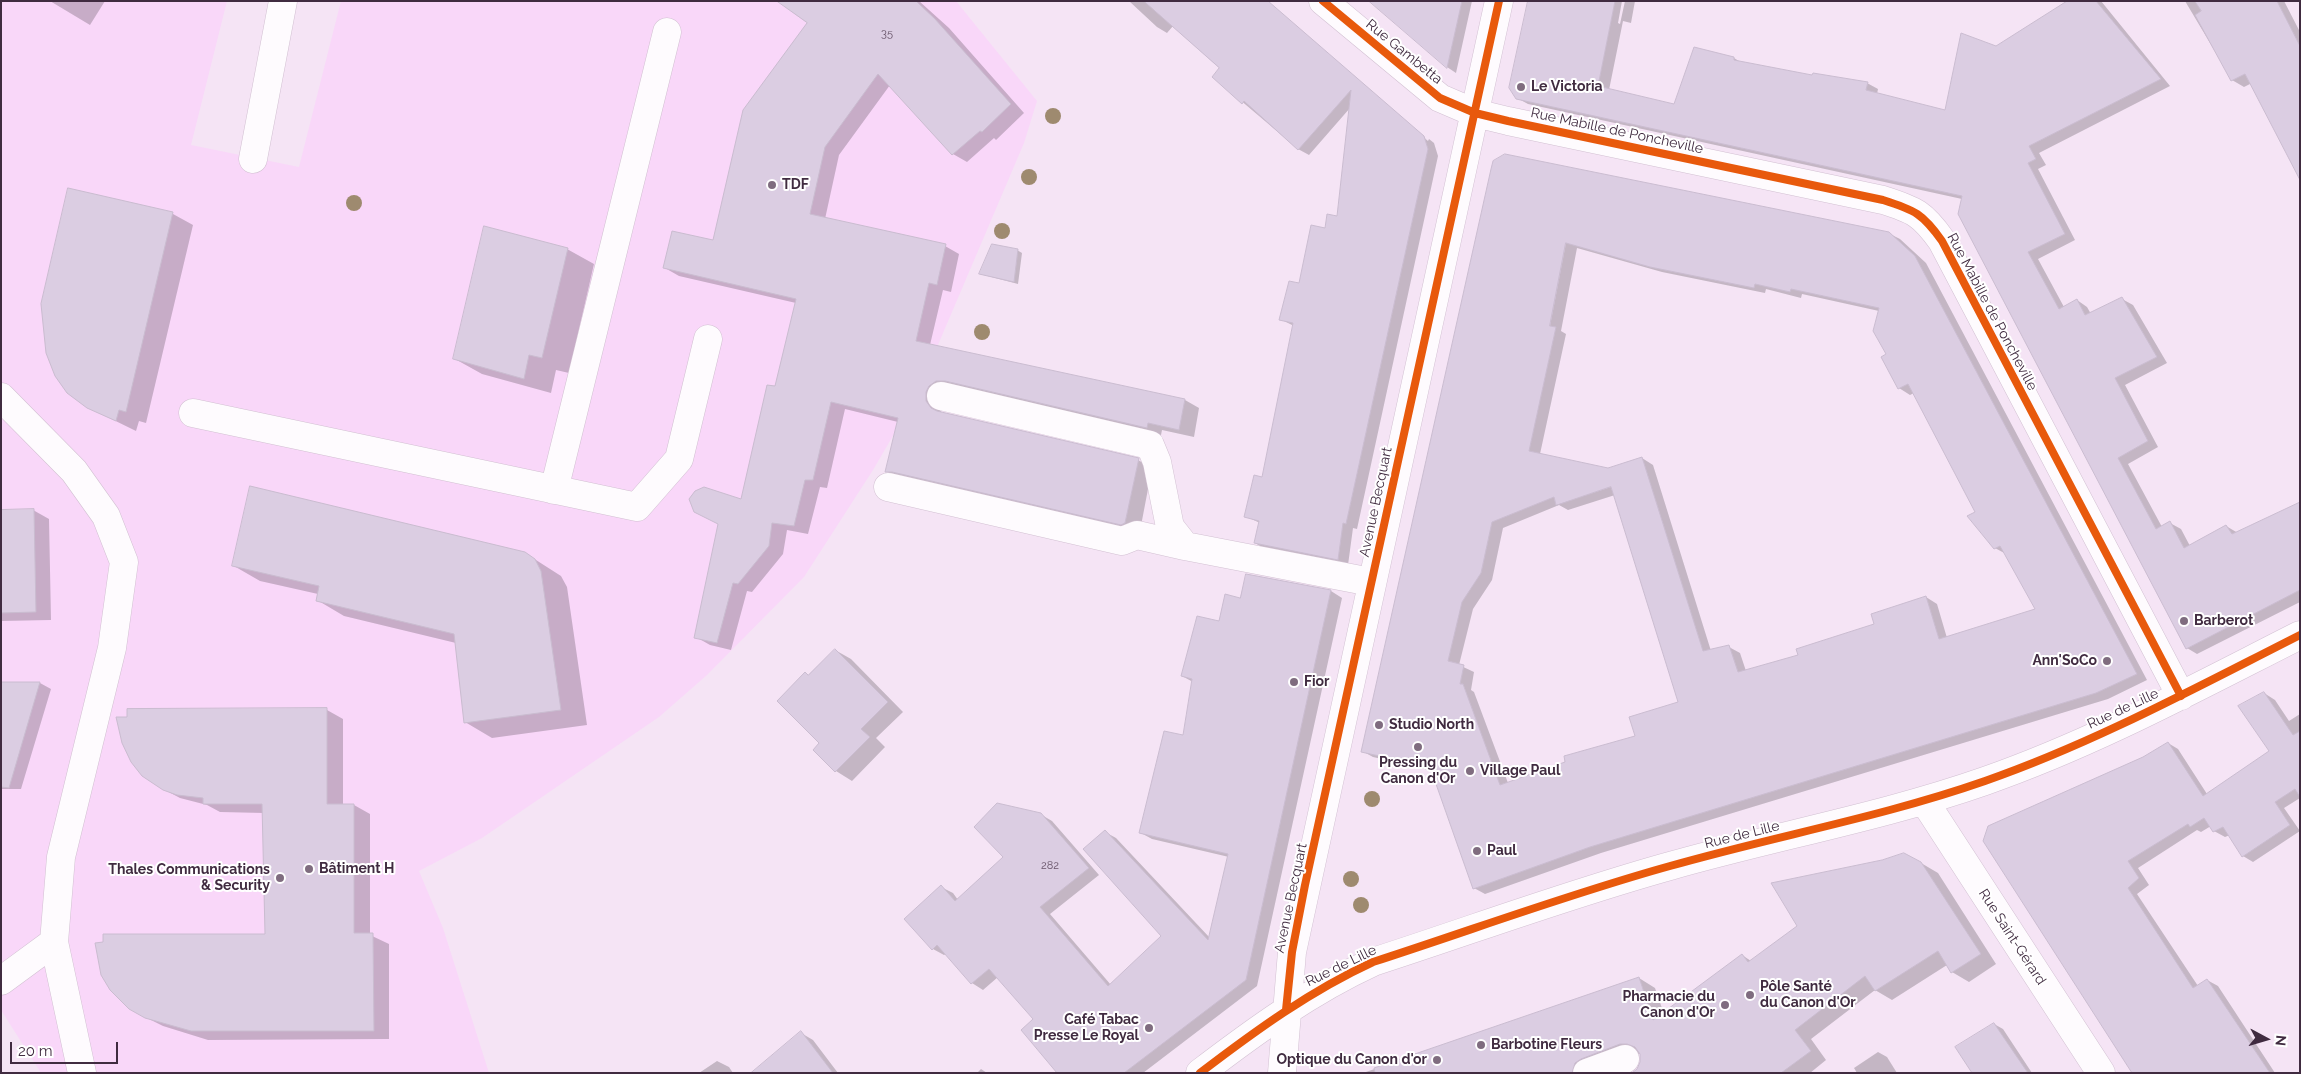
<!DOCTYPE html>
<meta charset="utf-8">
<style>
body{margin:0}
#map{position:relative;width:2301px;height:1074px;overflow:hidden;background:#f5e4f5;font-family:Raleway,sans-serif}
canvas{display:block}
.frame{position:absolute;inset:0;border:2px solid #402b40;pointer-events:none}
.north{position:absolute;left:2241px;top:1014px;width:50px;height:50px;-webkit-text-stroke:4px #fff;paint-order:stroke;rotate:96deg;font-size:14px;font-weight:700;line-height:20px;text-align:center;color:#402b40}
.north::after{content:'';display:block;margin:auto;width:18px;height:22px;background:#402b40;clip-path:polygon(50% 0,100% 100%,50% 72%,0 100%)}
.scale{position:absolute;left:10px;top:1042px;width:108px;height:22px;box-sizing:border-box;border:2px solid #402b40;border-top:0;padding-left:6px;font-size:15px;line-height:18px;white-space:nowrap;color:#402b40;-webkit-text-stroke:4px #fff;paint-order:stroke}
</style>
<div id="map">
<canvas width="2301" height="1074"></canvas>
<div class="frame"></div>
<div class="north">N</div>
<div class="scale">20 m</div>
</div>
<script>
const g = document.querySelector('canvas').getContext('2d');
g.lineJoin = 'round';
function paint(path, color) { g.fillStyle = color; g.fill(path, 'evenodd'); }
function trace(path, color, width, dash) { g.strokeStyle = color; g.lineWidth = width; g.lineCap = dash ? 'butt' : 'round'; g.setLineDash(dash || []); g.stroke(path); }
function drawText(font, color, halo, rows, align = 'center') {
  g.font = font + ' Raleway,sans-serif'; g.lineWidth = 4; g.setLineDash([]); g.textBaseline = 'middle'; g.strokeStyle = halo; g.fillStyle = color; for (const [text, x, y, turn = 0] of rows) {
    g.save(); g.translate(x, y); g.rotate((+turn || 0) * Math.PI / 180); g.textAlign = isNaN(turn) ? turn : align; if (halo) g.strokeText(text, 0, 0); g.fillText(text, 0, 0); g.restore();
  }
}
const built = new Path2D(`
 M1,1H227L191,145L299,167L341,1H956L1037,101L1024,143L929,366L904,417L873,470L804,577L707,675L659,717L482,838L419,871L443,928L489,1073H41L1,1010Z`);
const shadow = new Path2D(`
 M50,1H105L90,25Z
 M779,1H919L949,28L1024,113L996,140L994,138L967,162L953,154L890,85L839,155L825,219L945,246L959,254L951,292L943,290L930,345L1185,400L1199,408L1194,437L1162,430L1161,435L960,388L940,400V410L943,414L1138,460L1152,468L1140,531L1136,532L900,479L886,471L898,422L845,409L827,488L820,487L808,534L787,530L783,554L752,592L747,591L731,650L710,645L696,637L719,524L741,501L776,387L796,303L679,276L665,268L714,242L809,23Z
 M1129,1H1266L1428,141L1429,139L1434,143L1438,156L1357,529L1353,528L1348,565L1265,549L1255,543L1260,523L1245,516L1263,478L1294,326L1280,319L1300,284L1326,230L1338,218L1350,108L1309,155L1298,149L1213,77L1220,68L1173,26L1167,33L1157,27Z
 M1371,1H1472L1456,73L1447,67Z
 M1530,1H1622L1618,23L1620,24L1625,1H1635L1631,23L1623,21L1609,90L1675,105L1734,58L1742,63L1813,77L1867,83L1878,89L1877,94L1946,111L1996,47L2069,1H2101L2170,86L2039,153L2046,165L2038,169L2075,240L2038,259L2064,307L2077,300L2087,307L2091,314L2122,299L2133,305L2167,363L2125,385L2158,447L2128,464L2162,527L2170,523L2181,529L2190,546L2226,526L2238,533L2300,503V602L2197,654L2187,648L1962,199L1528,104L1517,98Z
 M2185,1H2284L2300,32V178L2252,83L2244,87L2232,80Z
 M1492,170L1888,233L1900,239L1926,263L2147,680L2108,699L1601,853L1485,894L1474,888L1433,771L1373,757L1362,751ZM1577,248L1662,272L1765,293L1766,289L1801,298L1802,294L1879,311L1887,355L1899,388L1910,395L1914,393L1995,548L2006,554L2037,609L1947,638L1937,604L1926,597L1875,624L1800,656L1746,671L1740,653L1729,647L1711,651L1653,465L1642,458L1608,469L1540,454L1566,334L1561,331ZM1615,495L1680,703L1636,737L1508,783L1474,692L1471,690L1474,672L1459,665L1473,609L1492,580L1503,528L1559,505L1568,510Z
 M69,189L173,214L193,225L146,423L139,421L136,431L87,407Z
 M567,249L594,264L569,373L556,370L551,393L482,374L455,359Z
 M1017,250L1022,253L1018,284L980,274Z
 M33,510L49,519L51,620L1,621V511Z
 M525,553L561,576L567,587L587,725L492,738L465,722L456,643L344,616L317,600L318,594L260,581L234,566Z
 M1247,575L1331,591L1342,598L1257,986L1143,1073H1058L1035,1019L998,977L983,990L972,983L946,954L944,955L933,949L941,887L953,893L958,900L1005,857L1040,814L1052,821L1099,875L1050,914L1111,985L1163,936L1105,832L1116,838L1210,938L1229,857L1152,839L1141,833L1184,737L1193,682L1182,676L1220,623L1241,599Z
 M835,650L851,659L903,712L876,738L885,747L852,781L836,771L814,750L821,743Z
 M1,683H40L51,689L21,789H1Z
 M2264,693L2275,700L2289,721L2300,714V798L2284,808L2300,831L2253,862L2243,856L2230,835L2225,837L2214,831L2211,826L2201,832L2197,830L2138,868L2149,885L2137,894L2198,986L2207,980L2218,986L2275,1073H2134L1985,841L2143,758L2168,743L2178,749L2207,794L2270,752Z
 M327,710L343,719V805H354L370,814V935L389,944V1039L208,1040L163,1026L147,1018L103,975L96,944L267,935L264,813L220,812L207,805L180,798L163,789Z
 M1921,863L1938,873L1996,964L1969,982L1952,972L1947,965L1892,1000L1875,990L1811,1039L1826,1060L1810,1073L1638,1070L1642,1062L1641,1053L1598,1067L1591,1073H1363L1639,978L1655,988L1664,1014L1742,955L1751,961Z
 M1994,1024L2003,1029L2032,1073H1973Z
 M801,1033L813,1040L838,1073H753Z
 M1878,1052L1887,1057L1897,1073H1857L1854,1068Z
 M717,1061L729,1067L733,1073H699Z
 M981,1069L987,1073H977Z`);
const building = new Path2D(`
 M777,1H916L935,19L1011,104L982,132L980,131L952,155L878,74L825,147L810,214L946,244L937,285L929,283L916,341L1185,399L1179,430L1148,423L1147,428L945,381H936L929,386L926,392V401L931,408L937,411L1139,458L1125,523L1121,525L892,472H885L898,418L831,402L813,480H805L794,526L772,523L769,546L738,584L733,583L717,643L694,638L718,524L694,512L689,499L695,491L704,487L741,499L767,385L775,386L796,299L663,268L672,231L713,240L743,110L807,23Z
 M1144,1H1268L1424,136L1428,149L1346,524L1343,523L1338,560L1254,543L1259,521L1244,517L1254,475L1262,477L1293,323L1279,320L1289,281L1299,283L1311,225L1325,228L1327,214L1337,216L1351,90L1298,150L1244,101L1242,104L1212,77L1219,68Z
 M1369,1H1462L1447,68Z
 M1528,1H1615L1598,86L1674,104L1694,47L1734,57V60L1812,75L1813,73L1868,82L1866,90L1945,110L1961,33L1996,46L2067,1H2096L2161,79L2029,146L2036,159L2028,163L2065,234L2028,252L2059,309L2077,299L2085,315L2122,297L2157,357L2115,378L2148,441L2118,458L2156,529L2170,521L2184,548L2226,525L2232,534L2300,502V590L2186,649L1958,214L1962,196L1516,99L1509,88Z
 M2195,1H2277L2300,46V180L2245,74L2231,81L2195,15L2201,11Z
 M1505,154L1889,232L1915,256L2137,674L2096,693L1590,847L1473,889L1430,767L1361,752L1491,169L1493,161ZM1566,243L1650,267L1754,288L1755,284L1790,292L1791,289L1879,308L1873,331L1886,354L1881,357L1898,389L1908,384L1975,512L1967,516L1994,549L2000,546L2035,609L1939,639L1926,596L1871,614L1874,624L1796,649L1798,655L1738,672L1729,645L1703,651L1642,457L1608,468L1529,451L1556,327L1550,326ZM1611,487L1678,702L1629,717L1635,736L1564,756L1565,762L1500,785L1463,684H1460L1464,665L1448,661L1462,602L1481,573L1492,522L1554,497L1556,505Z
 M68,188L173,212L126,412L119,410L116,421L87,408L67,393L55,376L46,353L41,304Z
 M484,226L568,248L542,358L529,355L524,379L453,359Z
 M992,244L1018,249L1014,282L979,274Z
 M250,486L525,552L535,559L541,571L561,710L464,723L454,634L316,601L319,586L232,566Z
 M34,509L36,612L1,613V510Z
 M1246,574L1331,590L1246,980L1124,1073H1057L1021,1030L1033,1019L989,969L971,984L937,945L932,950L904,919L941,885L955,901L1003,857L974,827L997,803L1041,813L1089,868L1040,907L1108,986L1161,936L1083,849L1105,830L1208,940L1228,854L1139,833L1164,731L1183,735L1192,679L1181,676L1197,616L1219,621L1225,594L1240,598Z
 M835,649L888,702L861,729L870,737L835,772L813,750L819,743L777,701L805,672L808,675Z
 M1,682H40L9,788L1,787Z
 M2264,692L2293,735L2300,731V797L2295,789L2275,802L2290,825L2242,857L2223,827L2213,832L2204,818L2190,827L2188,824L2128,861L2139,878L2128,888L2193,988L2207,979L2270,1073H2132L1983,841L1988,826L2143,757L2168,742L2203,796L2269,751L2238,706Z
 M327,708V804H354V933H373L374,1031H191L145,1018L129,1009L110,990L101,975L95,943L103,942V934H265L262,804H203V798L177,795L163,790L142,776L131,762L122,743L116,717H127V709Z
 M1904,853L1921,862L1981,954L1951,973L1938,951L1875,991L1865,976L1795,1030L1811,1051L1781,1073H1632L1637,1069L1640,1062V1054L1635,1047L1627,1044H1620L1581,1059L1575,1063L1572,1073H1375L1374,1068L1639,977L1653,1020L1742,954L1748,962L1797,926L1771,883L1882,860Z
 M1994,1023L2004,1038L2028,1073H1972L1955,1047Z
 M801,1031L833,1073H751Z`);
const minor = new Path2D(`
 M1323,1L1440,98L1475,113L1508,121L1883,200C1915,210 1923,214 1942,241L2181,696
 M253,159L283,1
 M941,396L1150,445L1157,462L1170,527L1185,546L1371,582
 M1,397L74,471L106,516L124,562L112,648L61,857L54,942L82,1073
 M193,413L637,507L679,459L708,339
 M888,487L1122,541L1137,535L1185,546
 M554,490L667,32
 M1925,802L2101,1073
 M1,981L54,942
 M1200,1073C1255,1031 1310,991 1373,962C1472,930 1569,894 1670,866C1775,836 1882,817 1985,781C2094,743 2197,687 2300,635
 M1282,1073L1292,952L1499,1
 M1587,1073L1625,1059`);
const cycleway = new Path2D(`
 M1323,1L1440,98L1475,113L1508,121L1883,200C1915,210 1923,214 1942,241L2181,696
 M1286,1010L1292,952L1305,885L1499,1
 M1200,1073C1255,1031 1310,991 1373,962C1472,930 1569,894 1670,866C1775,836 1882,817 1985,781C2094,743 2197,687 2300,635`);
const trees = [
 [1053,116],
 [1029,177],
 [354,203],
 [1002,231],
 [982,332],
 [1372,799],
 [1351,879],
 [1361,905]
];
const markers = [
 [1521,87,5,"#7f6c7f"],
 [772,185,5,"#7f6c7f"],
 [2184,621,5,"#7f6c7f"],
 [2107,661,5,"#7f6c7f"],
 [1294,682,5,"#7f6c7f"],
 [1379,725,5,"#7f6c7f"],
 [1418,747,5,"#7f6c7f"],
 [1470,771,5,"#7f6c7f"],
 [1477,851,5,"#7f6c7f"],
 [309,869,5,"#7f6c7f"],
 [280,878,5,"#7f6c7f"],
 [1750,995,5,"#7f6c7f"],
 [1725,1005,5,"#7f6c7f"],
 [1149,1028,5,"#7f6c7f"],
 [1481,1045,5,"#7f6c7f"],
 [1437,1060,5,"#7f6c7f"]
];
const numberNames = [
 ["35",887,34],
 ["282",1050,866]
];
const streetNames = [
 ["Rue Gambetta",1404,52,39],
 ["Rue Mabille de Poncheville",1617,131,12],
 ["Rue Mabille de Poncheville",1992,312,62],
 ["Avenue Becquart",1376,502,-78],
 ["Rue de Lille",2123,709,-25],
 ["Rue de Lille",1742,835,-14],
 ["Avenue Becquart",1291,898,-78],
 ["Rue Saint-Gérard",2012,937,57],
 ["Rue de Lille",1341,966,-26]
];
const poiNames = [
 ["Le Victoria",1531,87],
 ["TDF",782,185],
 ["Barberot",2194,621],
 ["Ann'SoCo",2097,661,"right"],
 ["Fior",1304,682],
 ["Studio North",1389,725],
 ["Pressing du",1418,763,"center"],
 ["Canon d'Or",1418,779,"center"],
 ["Village Paul",1480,771],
 ["Paul",1487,851],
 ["Bâtiment H",319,869],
 ["Thales Communications",270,870,"right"],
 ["& Security",270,886,"right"],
 ["Pôle Santé",1760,987],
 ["du Canon d'Or",1760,1003],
 ["Pharmacie du",1715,997,"right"],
 ["Canon d'Or",1715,1013,"right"],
 ["Café Tabac",1139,1020,"right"],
 ["Presse Le Royal",1139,1036,"right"],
 ["Barbotine Fleurs",1491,1045],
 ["Optique du Canon d'or",1427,1060,"right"]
];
paint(built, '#f9d7f9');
paint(shadow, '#0003');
paint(building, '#dbcde2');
trace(building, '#cabcd0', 1);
trace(minor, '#d2c0d2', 29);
trace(minor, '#fefbfe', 28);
trace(cycleway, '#e8590c', 8);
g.fillStyle = '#9e8a6f';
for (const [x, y] of trees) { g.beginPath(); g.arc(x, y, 8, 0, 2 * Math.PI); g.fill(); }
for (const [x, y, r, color] of markers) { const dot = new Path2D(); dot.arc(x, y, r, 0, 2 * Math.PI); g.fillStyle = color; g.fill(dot); trace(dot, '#fff', 2); }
drawText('11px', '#685469', null, numberNames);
drawText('14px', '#402b40', '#fff', streetNames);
drawText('bold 14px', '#402b40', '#fff', poiNames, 'left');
</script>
